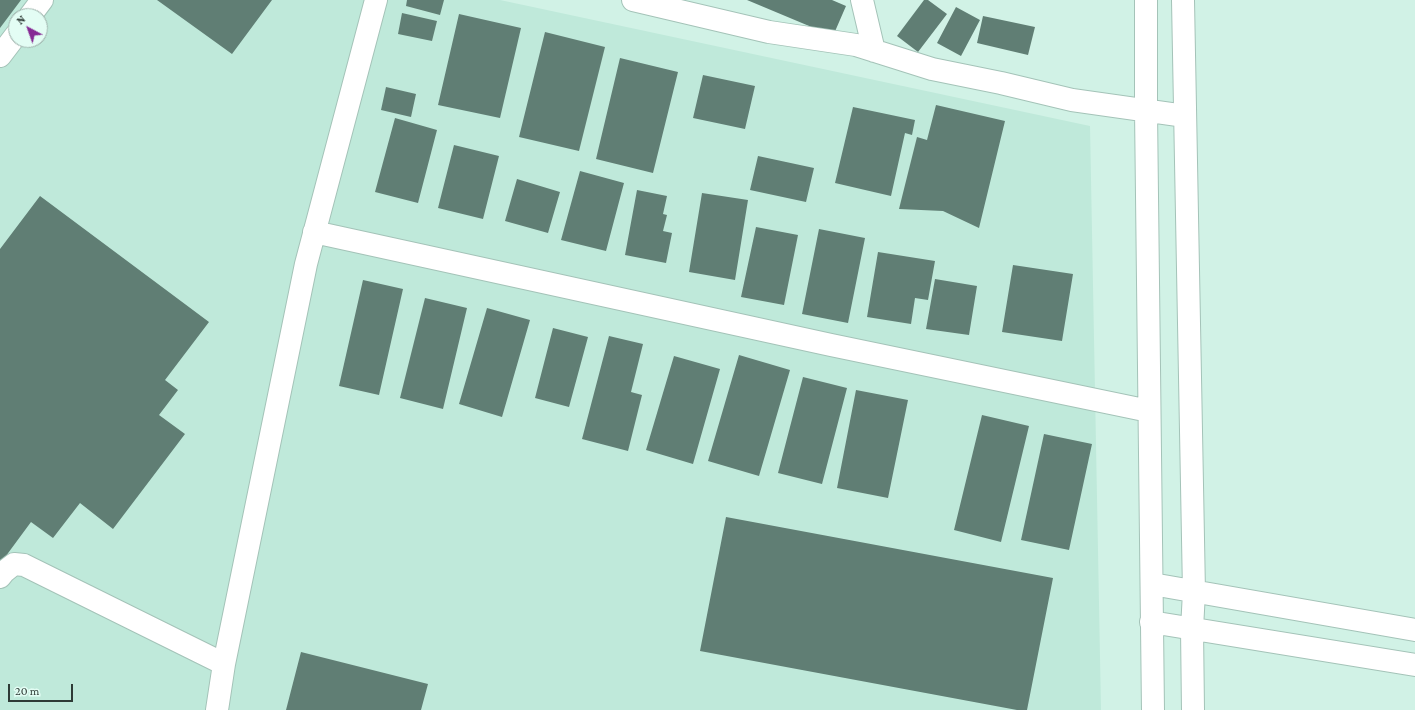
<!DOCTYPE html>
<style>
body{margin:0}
#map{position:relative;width:1415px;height:710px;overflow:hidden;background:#d1f2e6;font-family:"Crimson Pro",serif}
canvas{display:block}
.north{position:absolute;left:8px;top:8px;width:40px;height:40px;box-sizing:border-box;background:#e3fdf4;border:1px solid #9bafa8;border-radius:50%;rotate:319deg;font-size:11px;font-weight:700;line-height:16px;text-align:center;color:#2e3b36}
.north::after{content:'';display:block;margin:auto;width:14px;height:18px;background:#862994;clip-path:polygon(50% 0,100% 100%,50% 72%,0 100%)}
.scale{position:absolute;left:8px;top:684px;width:65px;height:18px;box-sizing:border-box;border:2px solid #2e3b36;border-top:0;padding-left:5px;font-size:12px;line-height:14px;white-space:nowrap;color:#2e3b36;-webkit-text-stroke:3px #e3fdf4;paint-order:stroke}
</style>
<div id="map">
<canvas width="1415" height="710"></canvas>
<div class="north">N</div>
<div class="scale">20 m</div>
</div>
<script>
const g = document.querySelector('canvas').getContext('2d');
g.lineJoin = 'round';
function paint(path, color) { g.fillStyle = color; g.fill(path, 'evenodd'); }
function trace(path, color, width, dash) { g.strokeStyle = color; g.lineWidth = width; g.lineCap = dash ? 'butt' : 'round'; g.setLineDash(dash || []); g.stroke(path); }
const built = new Path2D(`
 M0,0H500L1090,126L1101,710H0ZM16,16H40V40H16Z`);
const building = new Path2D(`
 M0,0H21L0,28Z
 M157,0H272L232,54Z
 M407,0H444L440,15L406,6Z
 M747,0H832L846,6L833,36Z
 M924,0H928L947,14L918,52L897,36Z
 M956,7L980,20L961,56L937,43Z
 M402,13L437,21L432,41L398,34Z
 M459,14L521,28L500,118L438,105Z
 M983,16L1035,27L1028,55L977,43Z
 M545,32L605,47L579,151L519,137Z
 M620,58L678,72L653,173L596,159Z
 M703,75L755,86L745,129L693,118Z
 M386,87L416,94L411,117L381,110Z
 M936,105L1005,121L979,228L943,211L899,209L917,137L927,140Z
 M853,107L915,120L912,135L905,133L891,196L835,183Z
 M395,118L437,130L418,203L375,192Z
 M454,145L499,156L483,219L438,208Z
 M758,156L814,168L806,202L750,190Z
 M580,171L624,183L606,251L561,240Z
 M517,179L560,192L548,233L505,221Z
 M637,190L667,196L663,214L667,215L663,231L672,233L666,263L625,255Z
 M702,193L748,200L735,280L689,272Z
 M40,196L209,322L165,380L178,390L159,415L185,434L113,529L80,503L53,538L31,522L0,564V249Z
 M756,227L798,235L784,305L741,297Z
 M819,229L865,238L848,323L802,314Z
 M878,252L935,261L928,300L915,298L911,324L867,317Z
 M1013,265L1073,274L1062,341L1002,332Z
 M935,279L977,286L969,335L926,329Z
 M363,280L403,289L379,395L339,386Z
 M425,298L467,308L443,409L400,398Z
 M487,308L530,320L502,417L459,404Z
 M553,328L588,337L569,407L535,398Z
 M609,336L643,344L631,392L642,395L628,451L582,439Z
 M739,355L790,370L759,476L708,461Z
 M674,356L720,369L693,464L646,450Z
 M803,377L847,388L822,484L778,473Z
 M856,390L908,400L888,498L837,488Z
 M982,415L1029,426L1001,542L954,530Z
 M1044,434L1092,444L1069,550L1021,540Z
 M726,517L1053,578L1027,710H1017L700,651Z
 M301,652L428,684L421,710H286Z`);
const minor = new Path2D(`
 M633,0L769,32L856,45L932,69L1001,83L1072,100L1185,116
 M862,0L874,51
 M1146,0V110L1153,710
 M1183,0L1194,592L1192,629L1193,710
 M30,16L42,0
 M0,56L16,35
 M314,232L831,345L1149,411
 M0,577L4,572L14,564L24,565L224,664
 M1152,584L1415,630
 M1151,622L1415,665
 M217,710L224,664L306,264L376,0`);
paint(built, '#bfe9da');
paint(building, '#607e74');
trace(minor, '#a4c3b8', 24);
trace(minor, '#fff', 22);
</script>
